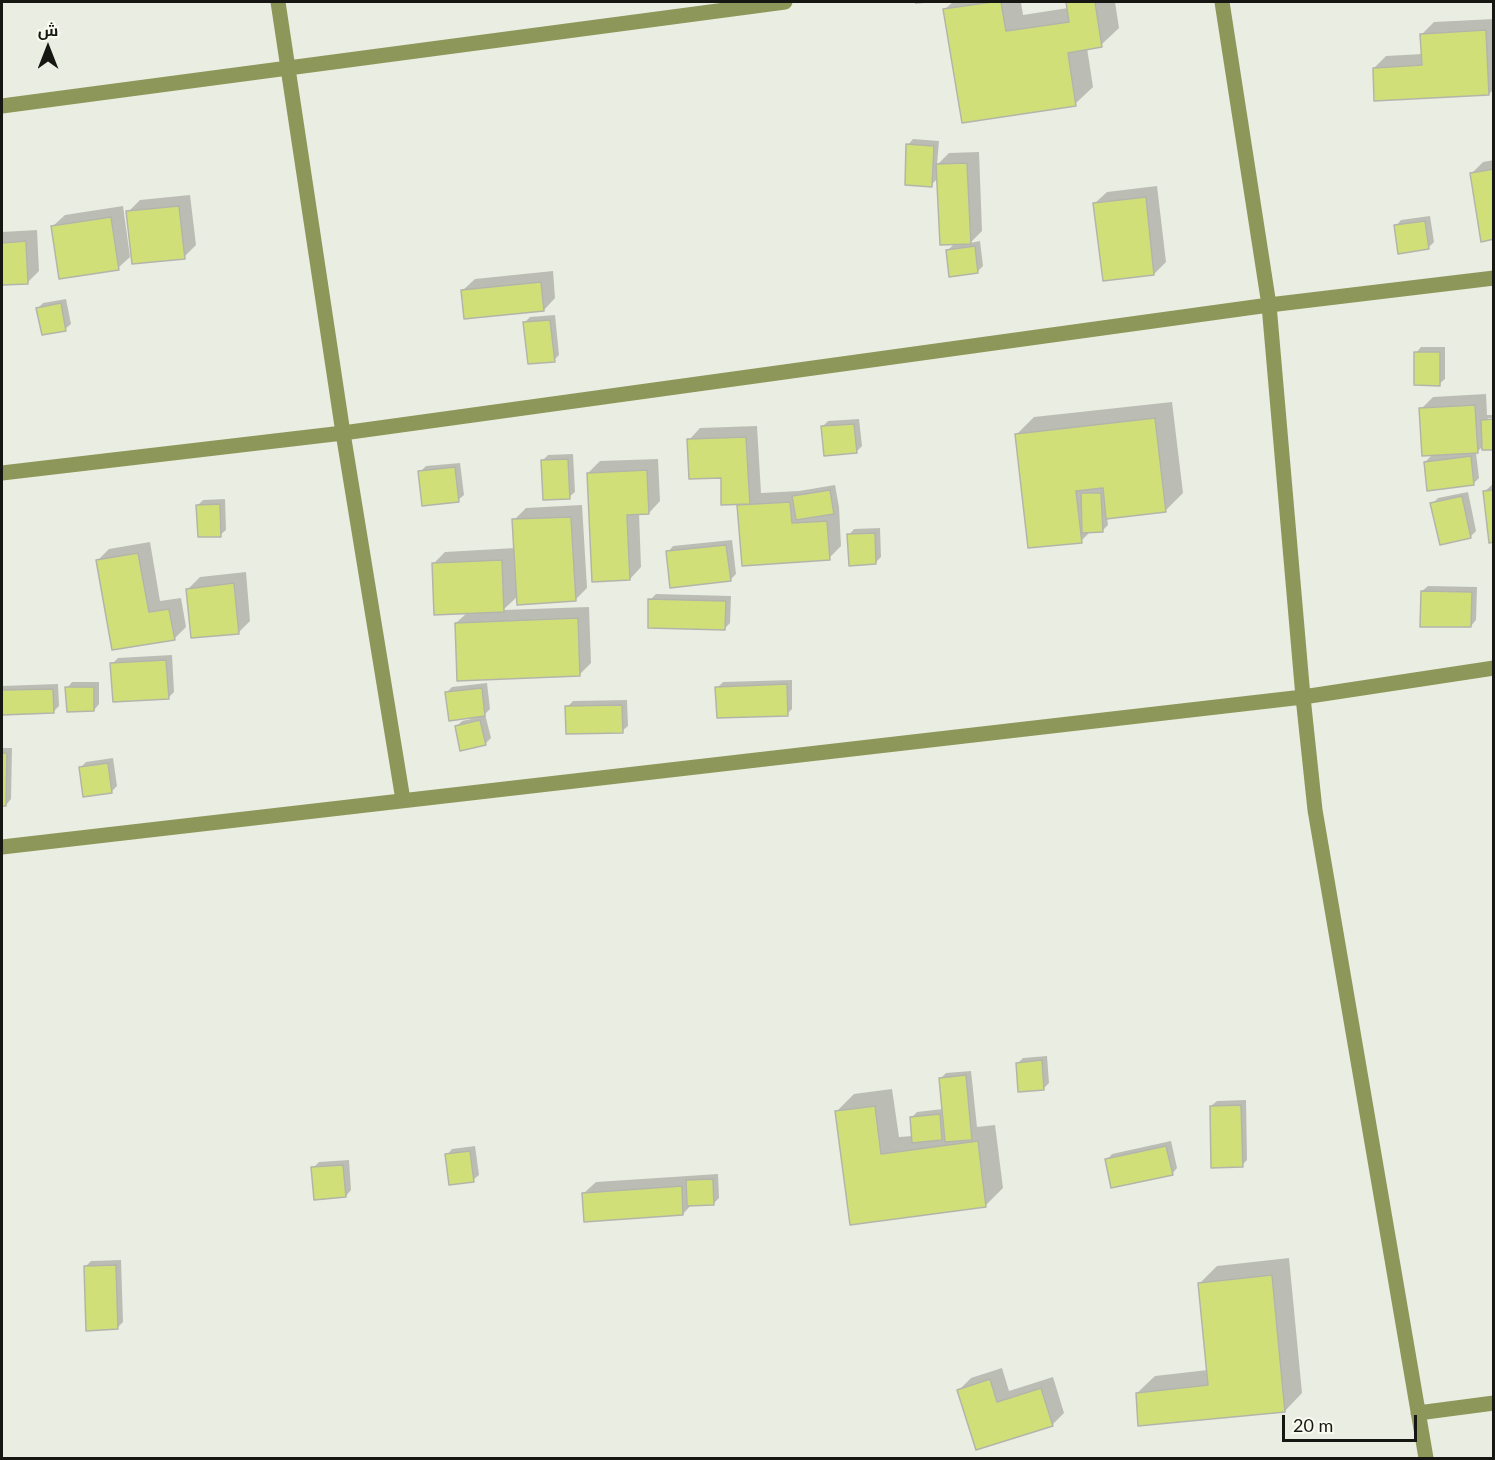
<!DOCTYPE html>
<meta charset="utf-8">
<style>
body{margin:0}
#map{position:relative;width:1495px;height:1460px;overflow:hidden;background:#eaede1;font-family:Lato,Cairo,sans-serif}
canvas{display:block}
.frame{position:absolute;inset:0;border:3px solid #161713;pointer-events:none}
.north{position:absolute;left:18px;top:18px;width:60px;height:60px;-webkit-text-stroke:4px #f8faef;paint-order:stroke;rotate:0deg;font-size:16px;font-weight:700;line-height:24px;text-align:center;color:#161713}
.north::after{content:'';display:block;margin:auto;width:21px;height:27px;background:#161713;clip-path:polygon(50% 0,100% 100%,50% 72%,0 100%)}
.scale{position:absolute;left:1282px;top:1415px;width:135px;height:27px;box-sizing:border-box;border:3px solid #161713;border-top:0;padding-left:8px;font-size:18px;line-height:21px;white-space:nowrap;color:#161713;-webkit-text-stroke:4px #f8faef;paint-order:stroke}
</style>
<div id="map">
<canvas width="1495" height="1460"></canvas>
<div class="frame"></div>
<div class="north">ش</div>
<div class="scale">20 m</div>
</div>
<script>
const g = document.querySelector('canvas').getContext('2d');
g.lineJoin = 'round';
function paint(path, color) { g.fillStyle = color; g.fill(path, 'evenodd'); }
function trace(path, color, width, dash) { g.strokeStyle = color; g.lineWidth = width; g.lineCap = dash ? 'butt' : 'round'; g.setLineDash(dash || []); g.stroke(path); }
const shadow = new Path2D(`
 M915,2H935L915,4Z
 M953,2H1021L1023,15L1068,8L1067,2H1115L1119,28L1101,45L1087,48L1093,87L1075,104L945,9Z
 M1494,19V89L1489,94L1374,68L1386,56L1423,54L1422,34L1434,22Z
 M913,139L939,141L937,165L949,153L979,152L982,231L970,243L980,241L983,266L978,271L948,250L955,243L938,178L931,185L908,145Z
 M1494,160V238L1471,174L1483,162Z
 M1157,186L1166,262L1154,274L1095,203L1107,192Z
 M190,195L196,245L184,257L128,212L140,200Z
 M123,206L130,257L118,268L53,226L65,215Z
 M1430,216L1434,242L1428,248L1396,226L1401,220Z
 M37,230L39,271L28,282L2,284V232Z
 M553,271L555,298L544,310L463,290L475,279Z
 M66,299L71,324L65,329L38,308L43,303Z
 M555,315L559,355L554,360L525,322L530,317Z
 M1421,347H1445V379L1439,384L1416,353Z
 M1486,394L1487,415H1494V418H1488L1483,446L1476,453L1479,478L1473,484L1425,462L1433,454L1421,409L1433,397Z
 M1172,402L1183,493L1165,511L1107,517L1108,525L1102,531H1091L1081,541L1016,435L1034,417Z
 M859,419L862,446L856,452L823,426L828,421Z
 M757,426L761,493L799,491L835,485L839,507L841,546L829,558L743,564L739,503L722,476L689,440L700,428Z
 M573,454L575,492L569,497L542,461L548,455Z
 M658,459L660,501L649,513H639L641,567L630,579L588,473L600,461Z
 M460,463L464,495L458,500L420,472L426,466Z
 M1494,483V540L1484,492Z
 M1468,492L1476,531L1470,537L1432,504L1438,498Z
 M225,499L226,530L220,535L198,505L203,500Z
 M582,505L587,588L575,600L518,596L503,610L589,607L591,663L579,675L456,623L468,612L433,564L445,552L515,548L514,520L526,508Z
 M880,528L881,557L875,563L849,535L854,529Z
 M732,540L736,574L730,580L668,552L673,546Z
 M150,542L160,601L181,598L186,627L175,638L97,561L109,549Z
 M246,572L250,621L239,632L188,589L200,577Z
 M1428,586L1477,587L1476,620L1471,626L1422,591Z
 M656,594L731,596L730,623L724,629L650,600Z
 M172,655L174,692L168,698L112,664L118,658Z
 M792,680V709L787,714L717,688L723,682Z
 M72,682H99V704L94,710L67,688Z
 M487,683L490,709L485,714L491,738L485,744L456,727L462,721L471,719V717L447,692L452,687Z
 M58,684L59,706L53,712L2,714V686Z
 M627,700L628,726L622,731L567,707L573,701Z
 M2,748H12L11,799L6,805H2Z
 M113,758L117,786L111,792L81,767L86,762Z
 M1047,1056L1049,1083L1043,1089L1018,1063L1023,1058Z
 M971,1071L977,1127L995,1125L1003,1188L986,1205L851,1224L836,1112L854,1094L892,1089L899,1137L913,1136L911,1118L917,1112L943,1109L940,1079L946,1073Z
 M1246,1100L1247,1160L1242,1165L1211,1106L1217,1101Z
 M1171,1141L1177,1168L1172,1174L1107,1160L1112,1154Z
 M475,1146L479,1175L473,1180L447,1155L452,1149Z
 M349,1160L351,1190L346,1196L313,1168L319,1162Z
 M718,1174L719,1198L713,1204H692L683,1214L584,1193L596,1182Z
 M1289,1258L1302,1393L1285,1411L1137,1393L1155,1376L1208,1370L1200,1283L1217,1266Z
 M121,1260L123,1322L117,1328L86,1266L91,1261Z
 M1002,1368L1009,1391L1053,1377L1064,1413L1052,1425L959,1390L971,1378Z`);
const building = new Path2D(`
 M992,2H1001L1006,31L1069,22L1066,2H1095L1102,47L1068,53L1076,106L962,123L943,9Z
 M1486,30L1489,95L1374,101L1373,68L1422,65L1420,34Z
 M906,144L934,146L932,187L905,185Z
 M967,163L971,244L940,245L936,164Z
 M1494,169V239L1481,242L1470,173Z
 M1146,197L1154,275L1103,281L1093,203Z
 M179,206L185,259L132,264L126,211Z
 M111,217L119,270L59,279L51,226Z
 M1425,221L1429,249L1398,254L1394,225Z
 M26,241L28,284L2,285V243Z
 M975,246L978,273L949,277L946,250Z
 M541,282L544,311L464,319L461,290Z
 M61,303L66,331L42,335L36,308Z
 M550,320L555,362L528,364L523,322Z
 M1414,352H1440V386L1414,385Z
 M1475,405L1478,453L1422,456L1419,408Z
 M1155,418L1166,512L1106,519L1103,488L1076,491L1082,543L1028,548L1015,434Z
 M1494,419V450H1482L1481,420Z
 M854,424L857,453L824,456L821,426Z
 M746,437L750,504L721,505V478L689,479L687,439Z
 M1471,456L1474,485L1427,491L1424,462Z
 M568,459L570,499L543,500L541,460Z
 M455,467L459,502L422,506L418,471Z
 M647,470L649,514L627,515L630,580L592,582L587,473Z
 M830,490L834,514L796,520L792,496Z
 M1494,490V542L1489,543L1483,491Z
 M1081,493H1101L1103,532L1082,533Z
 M1462,496L1471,538L1440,545L1430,503Z
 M790,502L792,523L827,521L830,560L742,566L737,505Z
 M220,504L221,537H198L196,505Z
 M571,517L576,601L517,605L512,519Z
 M875,533L876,564L849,566L847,534Z
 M726,545L731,581L670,588L666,551Z
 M138,553L149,612L169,609L175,640L112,650L96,560Z
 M502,560L504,612L434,615L432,563Z
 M234,583L239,634L191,638L186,589Z
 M1421,591L1472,592L1471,627H1420Z
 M648,599L726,601L725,630L648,628Z
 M578,618L580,676L457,681L455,623Z
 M166,660L169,699L113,702L110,663Z
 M787,684L788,716L717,718L715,687Z
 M65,687H94V711L67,712Z
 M482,688L485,716L449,721L445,692Z
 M53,689L54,713L2,715V690Z
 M622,705L623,733L566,734L565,706Z
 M480,720L486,745L460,751L455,726Z
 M2,753H7L6,806H2Z
 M108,763L112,793L83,797L79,767Z
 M1042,1060L1044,1090L1018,1092L1016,1063Z
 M966,1075L972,1140L945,1142L939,1078Z
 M1241,1105L1243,1167L1211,1168L1210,1106Z
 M875,1106L881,1154L978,1141L986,1207L850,1225L835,1111Z
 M940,1114L942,1140L912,1143L910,1117Z
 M1166,1146L1173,1175L1111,1188L1105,1159Z
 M470,1151L474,1182L449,1185L445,1154Z
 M343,1165L346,1197L314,1200L311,1167Z
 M713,1179L714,1205L687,1206L686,1180Z
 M682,1186L683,1215L584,1222L582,1193Z
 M116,1265L118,1329L86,1331L84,1266Z
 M1272,1275L1285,1412L1138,1426L1136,1393L1208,1385L1198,1283Z
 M990,1379L997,1402L1041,1388L1053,1426L976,1450L957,1390Z`);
const minor = new Path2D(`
 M278,2L343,433L403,800
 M1222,2L1269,305L1303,697L1315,810L1426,1458
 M2,106L785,2
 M2,473L343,433L1269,305L1494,278
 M2,847L1303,697L1494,668
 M1418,1413L1494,1403`);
paint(shadow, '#0003');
paint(building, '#d1df79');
trace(building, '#b3b5ab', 1.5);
trace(minor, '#8d9759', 15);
</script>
